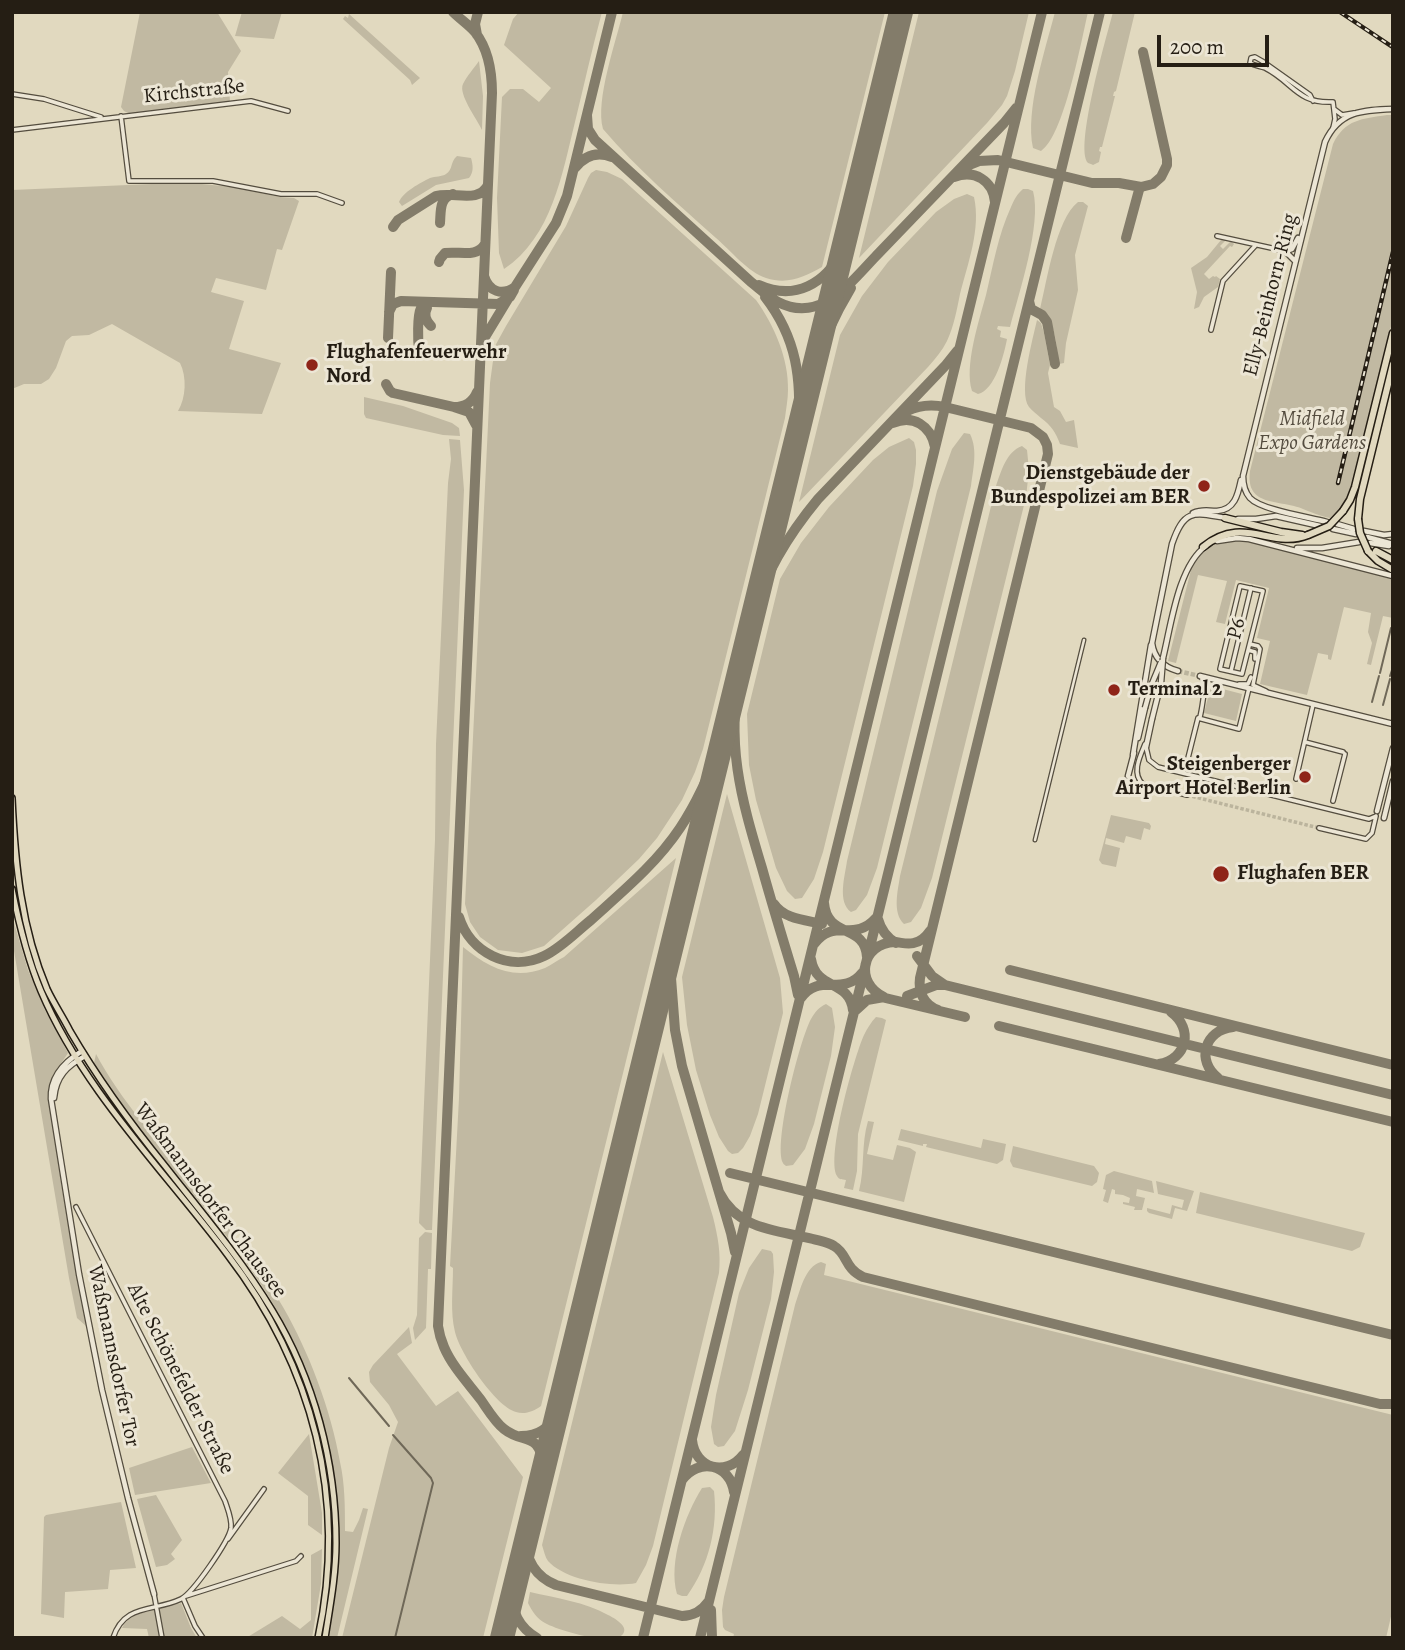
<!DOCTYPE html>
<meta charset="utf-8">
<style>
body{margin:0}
#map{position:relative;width:1405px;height:1650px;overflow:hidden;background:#e1d9bf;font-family:Alegreya,serif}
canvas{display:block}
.frame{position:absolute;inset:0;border:14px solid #251e14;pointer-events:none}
.scale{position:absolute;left:1157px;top:35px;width:112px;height:32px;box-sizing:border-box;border:4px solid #251e14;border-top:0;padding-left:9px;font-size:21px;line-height:24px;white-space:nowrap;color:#251e14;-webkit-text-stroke:5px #ece6d5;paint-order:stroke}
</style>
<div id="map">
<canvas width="1405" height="1650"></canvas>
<div class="frame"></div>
<div class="scale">200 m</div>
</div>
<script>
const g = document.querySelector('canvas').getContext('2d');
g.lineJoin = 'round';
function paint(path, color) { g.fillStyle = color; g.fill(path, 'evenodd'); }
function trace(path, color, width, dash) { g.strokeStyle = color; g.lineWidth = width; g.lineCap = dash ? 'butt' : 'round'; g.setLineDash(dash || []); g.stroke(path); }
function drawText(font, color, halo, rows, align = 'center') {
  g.font = font + ' Alegreya,serif'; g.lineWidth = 6; g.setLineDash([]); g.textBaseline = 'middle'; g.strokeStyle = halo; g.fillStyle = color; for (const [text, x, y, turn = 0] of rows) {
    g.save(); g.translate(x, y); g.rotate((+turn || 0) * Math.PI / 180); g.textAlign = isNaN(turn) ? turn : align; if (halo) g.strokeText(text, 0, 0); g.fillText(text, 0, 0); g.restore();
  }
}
const green = new Path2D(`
 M140,12H217L241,51L228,72L230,102L130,114L124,111L121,107Z
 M242,12H282L274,39L235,36Z
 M519,12H602C592,49 584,85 575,122C562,174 552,237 504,269L499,253L497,198L502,97L510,89H523L539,102L551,88L504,45L513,19Z
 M623,12H885L822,267C804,277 788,285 766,278C749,273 730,250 716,238C677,203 637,169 603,129C595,100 616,42 623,12Z
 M919,12H1029L1015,71L1007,96L1002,105L987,123L859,258Z
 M1055,12H1088C1081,42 1064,136 1041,151L1033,148C1025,110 1045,51 1055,12Z
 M1113,12H1135L1116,91L1114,92L1113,96H1115L1102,147H1100L1099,151L1101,152L1099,162L1093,165C1092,164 1090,164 1088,163C1074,148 1107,35 1113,12Z
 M349,14L420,78L412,85L410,80L343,19L345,16L348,18Z
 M479,61L483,96L482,130C477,119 458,94 463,84C467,76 474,68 479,61Z
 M1387,115H1393V318L1351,490L1344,504L1330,518C1320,516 1313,513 1303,509C1281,499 1245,508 1250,471L1333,144C1345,119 1362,119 1387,115Z
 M457,156L471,158C473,165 474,172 469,178L436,185L402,206L399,202C403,192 420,183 430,178C435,176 442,177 446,174C453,170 450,162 457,156Z
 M596,170L607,172L622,179L756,300C774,325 789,359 788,390C788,399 786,409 785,418L703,749L695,772L682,800L657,838L639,859L596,900L544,946L522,953L498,950L480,937L470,922L465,904L490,383L495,346L506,326L566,226L588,178L591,173Z
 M175,183L202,184L232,187L280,197L294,198L299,201L282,250L277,249L266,290L216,278L211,292L244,301L229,349L281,363L262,414L178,411C186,398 187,377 180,363L112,324L89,335L72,336L66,341L56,368L49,379L41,384H24L12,389V190Z
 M1023,189H1028L1033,191C1042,224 1019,293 1010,327L998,326L997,329L1001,331L1000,337L1007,339C1004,355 995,390 978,394L972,391C964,366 979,321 986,295C993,266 998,235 1011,207C1014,200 1017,194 1023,189Z
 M967,194L974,197C981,229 968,263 960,294C957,309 954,326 947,341C942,351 935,359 928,367L799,502L840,335L862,296L888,262L936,212L954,199Z
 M1078,202H1083L1088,206L1075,255L1078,290L1066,343L1064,363L1059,364C1056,345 1056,321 1040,309C1047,281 1056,219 1078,202Z
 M1221,240H1226L1220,246L1223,249L1231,241L1234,244L1232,247L1230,246L1204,274L1209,279L1213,276L1215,277L1216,276L1220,279L1218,287L1204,297L1199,307L1194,309L1197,292L1191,268L1207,257Z
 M1037,320L1041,323L1044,333L1050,365L1048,373L1054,407L1060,411L1066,422L1074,420L1078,448L1060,444C1056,433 1051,425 1041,418C1037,414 1032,411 1029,407C1018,392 1033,338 1037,320Z
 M364,397L403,406L452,423L459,428L460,436L443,435L366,418L364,414Z
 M964,433L970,434C978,450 973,469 971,486L877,868L867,895L856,910L851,912C837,902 845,876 847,861L937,491L952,449Z
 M909,438L914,442L916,450V464L913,486L823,852L814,879L802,898L795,899L787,891L776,868L756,800L749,765L747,714L780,579L801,543L829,507L873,460L889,447Z
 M449,439L460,440L464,490L432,1230H426L419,1223L435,840L436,744L448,483L451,459Z
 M1022,446L1027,450L1029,470L1026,497L932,878L921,908L911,922L904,924C892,913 898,890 900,876L996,486C1001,472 1006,452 1022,446Z
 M1241,539L1393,577V618L1383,616L1371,665L1367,664L1372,643L1368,632L1371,613L1344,607L1331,660L1328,659V655L1318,653L1307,695L1260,684L1270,641L1257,638L1269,588L1236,580L1225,624L1216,622L1227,581L1198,575L1176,663L1168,661L1192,566C1206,544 1217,543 1241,539Z
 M1211,686L1242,694L1236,721L1204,713Z
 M727,794L780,978L783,1013L758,1114L750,1136L743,1148L738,1153L732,1154L728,1151L719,1137L710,1115L696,1070L687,1025L682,977Z
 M1111,815L1149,823L1151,826L1150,830L1144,828L1141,840L1126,836L1124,843L1106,838L1105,844L1120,848L1116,867L1102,864L1099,860Z
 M676,858L541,1406C534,1411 525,1415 516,1412C495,1406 460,1353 455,1332C450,1312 453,1289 453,1268L450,1266L459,1098L463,947C488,967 513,981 545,968C551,965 558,960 564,957Z
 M12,916L28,970L45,1010L68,1053L52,1077L48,1092L62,1189L86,1326L77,1318L69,1278L12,939Z
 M826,1004L832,1008L835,1027L831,1056L814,1124L805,1149L793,1165L786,1166C785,1165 783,1164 783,1163C773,1144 800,1039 811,1019C815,1012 819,1007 826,1004Z
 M876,1017L882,1018L886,1020L858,1134L857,1171L853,1190L844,1188L846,1180C842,1179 839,1180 837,1176C826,1157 854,1057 864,1035C867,1029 871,1022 876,1017Z
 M663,1052L713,1217C718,1237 721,1253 719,1273L653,1546L646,1565L636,1583C612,1588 565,1580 548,1561C545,1557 544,1551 542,1545Z
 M96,1054C121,1101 158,1141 191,1182C224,1222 257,1262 283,1307C309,1352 331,1410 340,1462C345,1484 345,1508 345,1531L353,1532L359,1520L363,1508L368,1509L337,1638H328C354,1514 330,1388 260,1283C220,1222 170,1169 126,1111C115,1095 105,1079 94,1063Z
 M868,1121L874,1122L867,1154L893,1160L897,1145L910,1148L916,1152L904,1202L859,1191C865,1168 861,1144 868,1121Z
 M901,1129L981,1148L983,1139L1006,1144L1003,1160L997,1164L926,1147L927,1144H923V1146L898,1140Z
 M1013,1146L1094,1166L1099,1173L1097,1182L1092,1186L1013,1167L1010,1161Z
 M1114,1171L1152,1181L1154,1193L1137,1189L1136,1196L1145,1198L1142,1210H1134L1135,1207L1123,1204V1202L1129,1203L1130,1198L1123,1195L1115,1194V1190L1112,1189L1108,1203L1103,1201L1106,1190L1103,1189L1106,1175Z
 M1156,1181L1194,1191L1187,1211L1175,1208L1172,1219L1149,1213L1147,1211V1208L1170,1214L1172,1205L1182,1208L1184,1200L1158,1194Z
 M1200,1192L1365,1233L1360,1247L1352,1251L1196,1213Z
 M425,1232L432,1233L431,1269H428L426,1328L415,1340L413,1328L417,1315L419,1238Z
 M762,1249L771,1251L773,1254L774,1272L771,1299L748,1390L735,1431L724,1446L718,1447L714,1444L711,1427L716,1395L739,1293L749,1268Z
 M821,1262L826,1264L824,1275L1393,1415V1608L1386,1638H733L734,1634L725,1630L723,1627L722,1610L724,1597L795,1305C800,1291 805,1266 821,1262Z
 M409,1327L412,1343L397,1354L436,1406L458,1391L523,1477L483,1638H342L389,1448L398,1422L389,1405L370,1382L369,1372L373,1365Z
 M309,1434L322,1513V1535L308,1525V1496L278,1473Z
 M192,1447L211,1483L135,1495L129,1468Z
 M710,1487L714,1491C718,1528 709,1565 687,1596H682L677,1594C668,1562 685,1515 702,1488Z
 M156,1495L182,1540L171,1554L175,1559L167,1565L156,1567L137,1499Z
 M121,1502L136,1568L110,1570L108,1589L65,1592L64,1618L41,1614L44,1517L46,1515Z
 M322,1549L321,1584L312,1638H246L282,1616L300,1629L311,1620V1555Z
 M530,1592C556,1598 585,1602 608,1615C614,1618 629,1626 623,1634C613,1647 557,1630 545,1623C537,1619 532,1611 528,1603Z
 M181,1603L191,1628L197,1638H149L147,1629L122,1628C131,1610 162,1608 181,1603Z`);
const stream = new Path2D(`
 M1380,673L1391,628
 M1390,676L1393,667
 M1372,702L1379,676
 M1383,705L1390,679
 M349,1378L389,1426
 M393,1435L431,1478L433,1483L395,1638`);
const taxiway = new Path2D(`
 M453,12C460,19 469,25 475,32C489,50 492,72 492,93L438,1326C439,1333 441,1340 444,1347C452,1366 468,1383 481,1400C488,1410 495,1422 504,1429C524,1445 539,1430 544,1467
 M477,35L475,24L478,12
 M587,115L588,129L595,140L751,282C760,289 768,297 778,302C822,325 852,280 879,253
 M964,167L979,161L998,160L1092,183H1119L1141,187L1153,184L1161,177L1167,165V159L1143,52
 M575,168C585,155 597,151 612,157
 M954,177C975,169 993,181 995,202
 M440,223C441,211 439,198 453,194
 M393,227L398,220L436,196C453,191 479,204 488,185
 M1126,238L1139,190L1141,187
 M876,256L1004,123L1016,108
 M439,262L440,259L445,253C460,251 477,258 485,244
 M484,276C489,292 502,296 515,287L556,223L567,196L612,12
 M759,285C795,301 825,284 843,250
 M765,297C797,338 802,380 798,430
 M1029,301L1031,309L1042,315L1047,322L1055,364
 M427,308C423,315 426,321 431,326
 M389,312L393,304L401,301L498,304L510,297L514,290
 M388,338L391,272
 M482,342L508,299
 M419,351C418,342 417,316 421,308C424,304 426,304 431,302
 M811,377C821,345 834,316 851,288
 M386,384L390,391L393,393L454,407
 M895,418C911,407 926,403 945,407L1031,428L1043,437L1047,445L1048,454L920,978C918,992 924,1005 938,1010
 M893,423C913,414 931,426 935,447
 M476,425L469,412L454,407C465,407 473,402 477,392
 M753,614C766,571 789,534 818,499L945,366L957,351
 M740,667C726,744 740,795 762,868C772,904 783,940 794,976L798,995
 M824,903C827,939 865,923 867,957
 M774,904C784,919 805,920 822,924
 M459,917C470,952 509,973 544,956C561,948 576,932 591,920C623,891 656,864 680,828C698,801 711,771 722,741
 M878,919C881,930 886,937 896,943
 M676,926L671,978L675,1030L682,1066L731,1233L735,1252
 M892,941C908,945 920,946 930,931
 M814,944C834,917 854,943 876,918
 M811,959C816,991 849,979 853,1010
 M1010,970L1393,1065
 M945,985L1393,1095
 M877,996L965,1017
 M907,996L936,985H945L932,976L917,956
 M884,997C854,983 861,943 895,942
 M801,998C819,972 843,997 862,973
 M856,1010L867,1000L884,997
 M999,1026L1393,1122
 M1159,1064C1187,1059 1194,1029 1171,1012
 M1218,1078C1196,1061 1204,1030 1233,1027
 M730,1173L1393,1335
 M719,1192C738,1230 776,1230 813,1239C820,1241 828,1242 834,1246C848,1254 844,1268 863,1277L1380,1404H1393
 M521,1436C539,1436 549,1428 557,1413
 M692,1440C695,1469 726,1477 743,1455
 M682,1480C699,1457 730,1464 734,1492
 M526,1538C525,1560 536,1577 556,1585L682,1616C693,1616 701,1612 708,1602
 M513,1592C511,1612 520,1628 537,1638
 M711,1610L712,1638
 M643,1638L1042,12
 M700,1638L1100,12`);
const runway = new Path2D(`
 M502,1638L901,12`);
const minorTunnel = new Path2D(`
 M1187,795L1319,828`);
const tertiaryTunnel = new Path2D(`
 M1178,671L1200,676`);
const pedestrian = new Path2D(`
 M1035,840L1084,640`);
const minor = new Path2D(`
 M12,94L44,99L101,117
 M1313,101L1310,95L1262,61L1255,57L1251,58L1250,63C1255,66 1260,66 1265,68C1293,82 1297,104 1333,102L1335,119L1333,128
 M1334,109L1342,115L1354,113
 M121,116L129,181H213L281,194H317L342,203
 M12,130L251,101L288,111
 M1217,236L1285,251
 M1211,330L1223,281L1255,246
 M1240,586L1263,591L1242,674L1220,669Z
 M1250,644L1258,646L1260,649L1253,685L1266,691
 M1248,650L1255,652V659
 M1231,671L1251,588
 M1239,684H1248L1251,677
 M1198,718L1239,729L1249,688
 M1305,742L1343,752
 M1145,744C1140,756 1131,774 1143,784L1187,795
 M1146,747L1149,760L1158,767L1369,819L1376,816
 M1186,766L1198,718L1200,717C1203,705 1203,695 1206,684L1202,678
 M1296,779L1313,705
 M1333,801L1345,754
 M1319,828L1366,839L1372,833L1376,816
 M76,1207L225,1501C228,1510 232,1519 231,1528C229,1541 193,1593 181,1599C154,1612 124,1603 113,1638
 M228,1539L264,1489
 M154,1594L162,1638
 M186,1596L296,1561L301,1556
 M183,1598L195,1626L203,1638`);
const tertiary = new Path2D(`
 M1295,261L1285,251L1292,249L1298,238
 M1193,513C1202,509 1207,511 1217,511C1235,510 1238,494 1241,480
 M1238,519H1256L1276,516L1320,526
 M1327,522C1309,517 1261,510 1250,498C1244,491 1243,484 1243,476L1325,142C1339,111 1363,110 1393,109
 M1337,524L1354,529
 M1333,529L1356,534
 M1364,531L1384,535L1393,534
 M1367,537L1393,544
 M1217,541L1237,538L1249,539L1393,576
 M1370,543L1389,546
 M1297,548H1322L1359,542
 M1163,658C1171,626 1178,566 1206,546
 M1178,671C1163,667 1154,658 1152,643L1172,544C1184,509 1193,512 1226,518
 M1200,676L1393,724
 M1138,738L1145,708
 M1146,747L1152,719
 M1133,755L1151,645
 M1128,776L1134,753
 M1377,811L1393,748
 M1384,818L1393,781
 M82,1051C64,1062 50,1077 51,1099L79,1274L102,1390L128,1498L154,1594
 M54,1098C56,1076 67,1066 85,1056`);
const primary = new Path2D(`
 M12,798C15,863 21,928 47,989C54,1004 63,1017 70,1031C98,1079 130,1123 165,1166C202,1213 241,1259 272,1310C314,1379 336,1463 336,1543C336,1575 330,1606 325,1638
 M12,889C19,924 27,958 41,991C83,1090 163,1169 227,1254C313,1366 348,1499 318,1638`);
const trunk = new Path2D(`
 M1343,511L1350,500L1355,487L1393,333
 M1225,518L1281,532L1302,535
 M1358,519L1360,499L1393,364
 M1203,547C1244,514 1271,550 1308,535
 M1368,551L1378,561L1393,570
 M1376,551L1393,560`);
const rail = new Path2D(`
 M1340,12L1391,46
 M1338,483L1393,252`);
const tertiaryBridge = new Path2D(`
 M1145,708L1151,686L1161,662
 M1152,719L1161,683L1163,658`);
const trunkBridge = new Path2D(`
 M1358,519L1360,533L1368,551
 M1308,535L1329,526L1343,511`);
const markers = [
 [312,365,7,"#8f2418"],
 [1204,486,7,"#8f2418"],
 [1114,690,7,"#8f2418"],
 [1305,777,7,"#8f2418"],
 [1221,874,9,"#8f2418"]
];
const streetNames = [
 ["Kirchstraße",194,92,-6],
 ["Elly-Beinhorn-Ring",1271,295,-76],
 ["P6",1237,629,-76],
 ["Waßmannsdorfer Chaussee",210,1201,53],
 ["Waßmannsdorfer Tor",113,1356,78],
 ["Alte Schönefelder Straße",180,1379,63]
];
const poiNames = [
 ["Flughafenfeuerwehr",326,353],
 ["Nord",326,377],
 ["Dienstgebäude der",1190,474,"right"],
 ["Bundespolizei am BER",1190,498,"right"],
 ["Terminal 2",1128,690],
 ["Steigenberger",1291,765,"right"],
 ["Airport Hotel Berlin",1291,789,"right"],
 ["Flughafen BER",1237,874]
];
const parkNames = [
 ["Midfield",1312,420],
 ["Expo Gardens",1312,444]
];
paint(green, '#c1b9a2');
trace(stream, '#6f6858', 2);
trace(taxiway, '#837c6a', 10);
trace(runway, '#837c6a', 24);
trace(minorTunnel, '#bbb49d', 3.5, [3.5, 2]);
trace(tertiaryTunnel, '#bbb49d', 4.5, [4.5, 2]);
trace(pedestrian, '#544d3f', 5);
trace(minor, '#544d3f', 6);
trace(tertiary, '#544d3f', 7);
trace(primary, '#251e14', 8);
trace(trunk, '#251e14', 9);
trace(pedestrian, '#ece6d5', 2.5);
trace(minor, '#ece6d5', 3.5);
trace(tertiary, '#ece6d5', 4.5);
trace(primary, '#e1d9bf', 5);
trace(trunk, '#e1d9bf', 6);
trace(rail, '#251e14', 4.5);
trace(rail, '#ece6d5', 2, [5]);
trace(tertiaryBridge, '#544d3f', 7, []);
trace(trunkBridge, '#251e14', 9, []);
trace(tertiaryBridge, '#ece6d5', 4.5);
trace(trunkBridge, '#e1d9bf', 6);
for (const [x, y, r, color] of markers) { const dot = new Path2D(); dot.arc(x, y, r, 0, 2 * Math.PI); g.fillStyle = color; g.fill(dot); trace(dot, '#ece6d5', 2.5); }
drawText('21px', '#251e14', '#ece6d5', streetNames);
drawText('bold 21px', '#251e14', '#ece6d5', poiNames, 'left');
drawText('italic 21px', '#544c3f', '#ece6d5', parkNames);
</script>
